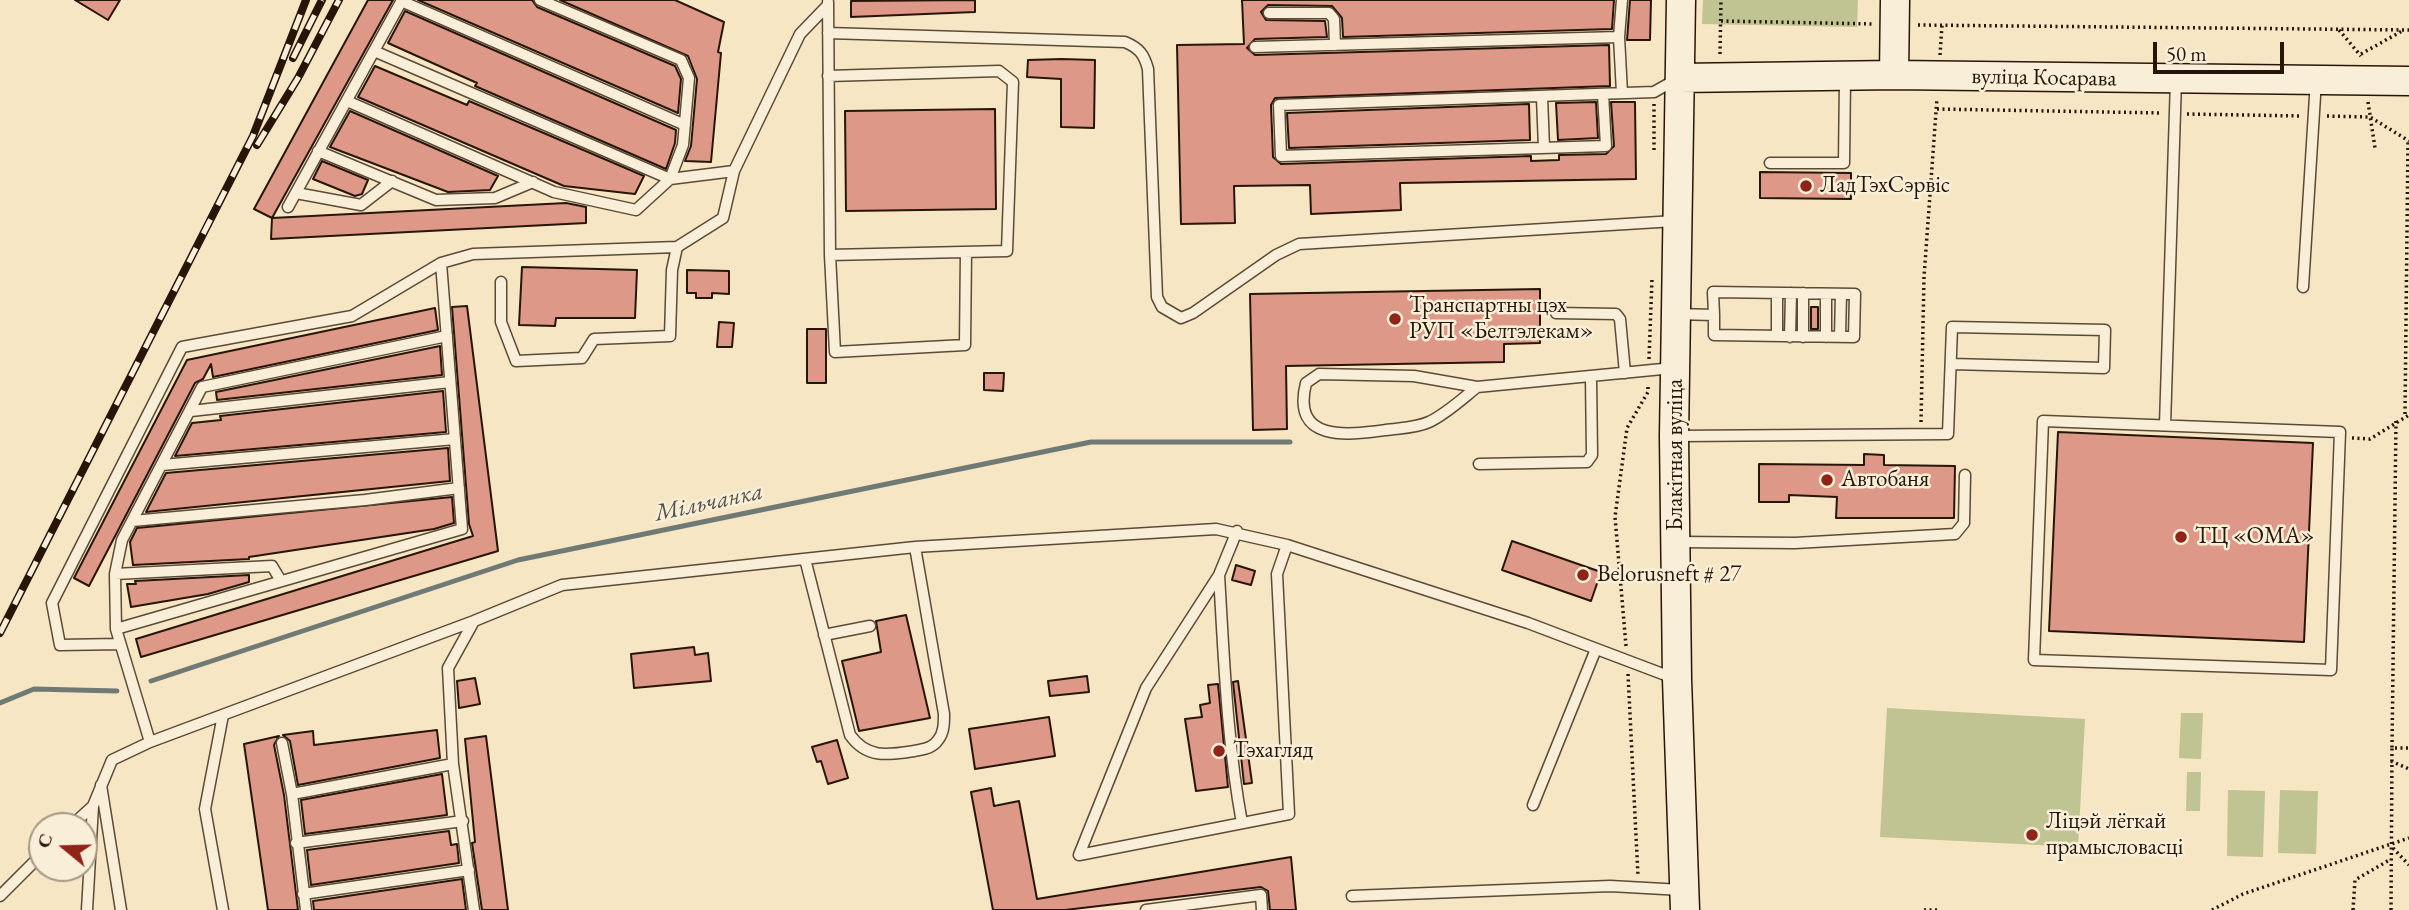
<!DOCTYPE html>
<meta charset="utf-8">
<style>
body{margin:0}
#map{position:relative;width:2409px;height:910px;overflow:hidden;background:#f6e6c3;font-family:"EB Garamond",serif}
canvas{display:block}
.north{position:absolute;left:28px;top:812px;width:70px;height:70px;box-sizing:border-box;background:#f9efd8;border:2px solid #a59885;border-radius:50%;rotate:289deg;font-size:19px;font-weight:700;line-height:28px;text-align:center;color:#271608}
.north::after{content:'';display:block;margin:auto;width:24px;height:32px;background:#8f2418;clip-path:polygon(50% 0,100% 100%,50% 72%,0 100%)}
.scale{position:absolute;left:2153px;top:42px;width:131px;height:32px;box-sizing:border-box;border:4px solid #271608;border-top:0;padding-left:9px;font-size:21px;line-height:24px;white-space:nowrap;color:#271608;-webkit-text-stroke:5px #f9efd8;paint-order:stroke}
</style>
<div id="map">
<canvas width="2409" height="910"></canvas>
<div class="north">С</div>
<div class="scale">50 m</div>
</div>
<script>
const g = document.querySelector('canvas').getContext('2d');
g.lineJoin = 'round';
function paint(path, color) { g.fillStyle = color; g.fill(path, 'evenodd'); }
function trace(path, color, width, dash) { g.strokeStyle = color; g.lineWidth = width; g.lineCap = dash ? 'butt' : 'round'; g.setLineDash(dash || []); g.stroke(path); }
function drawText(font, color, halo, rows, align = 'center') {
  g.font = font + ' "EB Garamond",serif'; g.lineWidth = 5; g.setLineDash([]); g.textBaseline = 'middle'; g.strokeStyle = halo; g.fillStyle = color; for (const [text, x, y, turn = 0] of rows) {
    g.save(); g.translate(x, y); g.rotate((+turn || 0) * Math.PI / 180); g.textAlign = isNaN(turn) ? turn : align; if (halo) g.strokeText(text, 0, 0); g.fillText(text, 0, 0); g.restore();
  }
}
const green = new Path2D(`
 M1703,0H1858L1857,27L1702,24Z
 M1887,708L2085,719L2078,847L1880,837Z
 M2181,713H2203L2201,759L2179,758Z
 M2187,772H2201L2200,811H2186Z
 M2228,790L2265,791L2263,857L2227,856Z
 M2280,790L2318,791L2316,854L2278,853Z`);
const stream = new Path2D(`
 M151,681L518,560L1091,442H1290
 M0,703L34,689L117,691`);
const building = new Path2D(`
 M75,0H120L108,20Z
 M368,0H393L272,218L254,209Z
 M418,0H532L537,7L675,66L681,79L678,113Z
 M560,0H675L724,22L718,52L721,53L711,162L685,161L691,146L697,79L688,56Z
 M975,0V12L851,17V1Z
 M1242,0H1614L1612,29L1343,37L1342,18L1332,6L1268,5L1261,12L1266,20L1325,21L1327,37L1255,39L1247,48L1255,55L1609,45L1610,86L1275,98L1271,105L1273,157L1281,164L1531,156V161L1559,160V155L1606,154L1614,146L1611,102H1635L1636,179L1400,183L1401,210L1311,214L1310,185L1234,186L1235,223L1181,224L1177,45L1244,44Z
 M1630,0H1651L1650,40H1627Z
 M405,11L676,130L675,143L666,169L475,86L477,83L388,43Z
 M1062,59L1095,60L1094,128L1061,127V79L1027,77L1028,60Z
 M375,66L467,105L469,101L644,176L635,194L564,186L358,97Z
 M1596,102L1598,138L1558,140L1556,103Z
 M1529,104L1530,140L1289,148L1287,113Z
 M995,109L996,209L846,211L845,111Z
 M350,111L498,176L490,190L448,192L330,147Z
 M322,161L368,180L362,194L355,196L313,179Z
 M1760,172L1851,173V199L1760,198Z
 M566,203L586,207V223L271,239L272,218Z
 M522,267L637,270L635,318H556L555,326L519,325Z
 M687,270L729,271V294L712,293V298H696V293H687Z
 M1540,289V343L1504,344V362L1286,366L1287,429L1253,430L1250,294Z
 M467,306L498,551L141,657L136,639L473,536L469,524L452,307Z
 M1811,307H1818V329H1811Z
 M435,308L438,330L213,377L211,364L203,379L195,383L89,586L74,578L187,360Z
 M719,322L734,323L732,347H717Z
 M807,329H826V383H807Z
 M440,346L442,375L217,400L216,392Z
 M984,373H1004L1003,391L984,390Z
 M443,391L446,432L175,456L192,423L221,420L220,416Z
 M2058,432L2313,443L2304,642L2049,631Z
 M448,448L450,481L146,512L166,473Z
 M1864,454L1884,455V465L1955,466L1954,518H1836L1837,497L1789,495V502H1759V464L1864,465Z
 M452,497L454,523L434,529L249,557V559L133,565L130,542L137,528Z
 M1512,541L1601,572L1591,601L1502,570Z
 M1236,565L1255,571L1251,585L1232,580Z
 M249,575V582L208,594L131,607L127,584H136L135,581Z
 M906,615L930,718L859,731L842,661L881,652L876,621Z
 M694,647L695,655L708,653L711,681L634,688L631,654Z
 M1087,676L1089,692L1050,696L1048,681Z
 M475,678L480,704L459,708L457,681Z
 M1238,681L1252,783L1244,784L1233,682Z
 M1218,684L1228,787L1196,791L1185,719L1202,717L1200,705L1210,703L1208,685Z
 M1049,717L1055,756L975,769L969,729Z
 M437,730L440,758L298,785L290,741L283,735L313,731L314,745Z
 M279,736L274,745L284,795L298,910H268L244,744Z
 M486,736L508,910H482L472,843L475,842L465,739Z
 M837,740L848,778L828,784L821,761L817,762L812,747Z
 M442,774L447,815L305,834L301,800Z
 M991,788L994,806L1019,801L1037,899L1291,857L1296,910H1270L1268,891L1261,887L1065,910H993L971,792Z
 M449,831L451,845L457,844L459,863L311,885L307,850Z
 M462,879L466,910H314L313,901Z`);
const path = new Path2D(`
 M1721,21L1875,24
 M1918,25L2409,30
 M2339,30L2361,56
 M1720,54L1721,0
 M2361,54L2402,31
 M1940,55L1942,25
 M2368,102L2375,148
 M1654,104V152
 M1937,109L2162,113
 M2187,114L2301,116
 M2327,116L2370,117L2409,141
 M1649,359L1652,279
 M2405,414L2408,141
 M2396,421L2392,748H2409
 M1921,422L1924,277L1937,98
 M2352,438L2370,439L2409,415
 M1626,646L1615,517L1627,428L1648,392V384
 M1628,674L1638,876
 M2391,761L2409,769
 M2393,848L2409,865
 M1924,910H1939
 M2212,910L2243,894L2409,838
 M2353,910L2355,880L2391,859
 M2391,910L2392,748`);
const lane = new Path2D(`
 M1622,0L1619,37L1622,93
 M401,1L685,125
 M1269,13H1329L1334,19L1335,45
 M828,33L1125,42C1139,48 1144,54 1148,69L1157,297L1162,307L1181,318L1193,313L1276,255L1299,244L1675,221
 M1255,47L1619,37
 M374,51L670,179L734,171
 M828,76L999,71L1013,82L1007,251L830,255L828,2
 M1603,94L1606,146L1281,156L1279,105L1654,92L1677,79
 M1542,97L1544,148
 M347,101L554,192L636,210L670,179L683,145L689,78L681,60L540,0
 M318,151L436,200L495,198L533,182
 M1770,163H1844L1845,78
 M296,193L361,205L392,181
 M288,207L402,0
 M830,255L835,352L965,345L966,252
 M501,282V322L516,361L582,358L594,339L670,336L672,270L677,247
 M2303,287L2316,80
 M1556,313L1616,314L1620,319L1625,373
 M1676,314L1714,315V335L1854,337L1855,294L1713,292L1714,315
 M447,336L202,387L122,540L115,574L116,629L150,742L474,621L562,585L915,547L1216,529L1287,545L1528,623L1676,679
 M1777,336V293
 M1790,337L1791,293
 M1803,337V293
 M1826,337V294
 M1840,337L1841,294
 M1477,387C1462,399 1446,414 1429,422C1416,428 1400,428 1386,430C1348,435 1291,443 1306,383L1319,374L1414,376L1477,387L1673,368
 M191,411L450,382
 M2043,421L2340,432L2331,670L2034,660Z
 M2165,425L2176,80
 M1677,436L1948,434L1952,327L2105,330L2104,368L1951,364
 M1479,464L1587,462L1592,455L1591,377
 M162,465L455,439
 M132,521L365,500L459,488
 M1237,531L1219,575L1146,688L1079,855L1289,814L1277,574L1287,545
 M1678,542L1795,543L1955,534L1964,523L1965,475
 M805,559L850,735C867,759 888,755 914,751C923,749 932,749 938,740C944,733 944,723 944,714L915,547
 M115,574L272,566L281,581
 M1219,575C1224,658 1227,742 1242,823
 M116,629L462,529L441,263
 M824,635L870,626
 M119,644L60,645L52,603L182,347L352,316L441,263L473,254L677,247L723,218L734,171L800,34L828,5
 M282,743L292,794L306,910
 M101,785L121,910
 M292,794L453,764
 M1533,805L1596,649
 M71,826L93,806
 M296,843L463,821
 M303,894L469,870
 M0,896L42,854
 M1352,896L1610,886L1682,890
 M87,910L93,806L112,760L150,742
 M223,910L205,809L223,715
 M474,910L453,764L448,668L474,621
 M1146,910L1261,895L1262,910`);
const secondary = new Path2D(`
 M1681,0L1674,436L1677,679L1685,910
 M1894,75L1895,0
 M1680,78L1894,75L2409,81`);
const rail = new Path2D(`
 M293,58L322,0
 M257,145L298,78L339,0
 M0,633L253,136L306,0`);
const markers = [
 [1806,186,7,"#8f2418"],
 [1395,319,7,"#8f2418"],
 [1827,480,7,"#8f2418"],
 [2181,537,7,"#8f2418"],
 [1583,575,7,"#8f2418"],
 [1219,751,7,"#8f2418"],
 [2032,835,7,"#8f2418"]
];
const streetNames = [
 ["вуліца Косарава",2044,78,1],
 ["Блакітная вуліца",1676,455,-90]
];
const poiNames = [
 ["ЛадТэхСэрвіс",1820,186],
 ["Транспартны цэх",1409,306],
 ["РУП «Белтэлекам»",1409,332],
 ["Автобаня",1841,480],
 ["ТЦ «ОМА»",2195,537],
 ["Belorusneft # 27",1597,575],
 ["Тэхагляд",1233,751],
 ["Ліцэй лёгкай",2046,822],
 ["прамысловасці",2046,848]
];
const waterNames = [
 ["Мільчанка",709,503,-12]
];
paint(green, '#bfc492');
trace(stream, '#707a75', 5);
paint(building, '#de9887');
trace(building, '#271608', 2);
trace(lane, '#5b4a37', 13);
trace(secondary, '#271608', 31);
trace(path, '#271608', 3.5, [2, 3.5]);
trace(lane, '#f9efd8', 10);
trace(secondary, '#f9efd8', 28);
trace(rail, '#271608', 8);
trace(rail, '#f9efd8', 5, [16]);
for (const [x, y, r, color] of markers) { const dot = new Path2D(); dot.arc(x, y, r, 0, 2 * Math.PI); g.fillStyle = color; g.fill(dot); trace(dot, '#f9efd8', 2.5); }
drawText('23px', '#271608', '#f9efd8', streetNames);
drawText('23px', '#271608', '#f9efd8', poiNames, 'left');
drawText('italic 24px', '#525048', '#f9efd8', waterNames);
</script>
